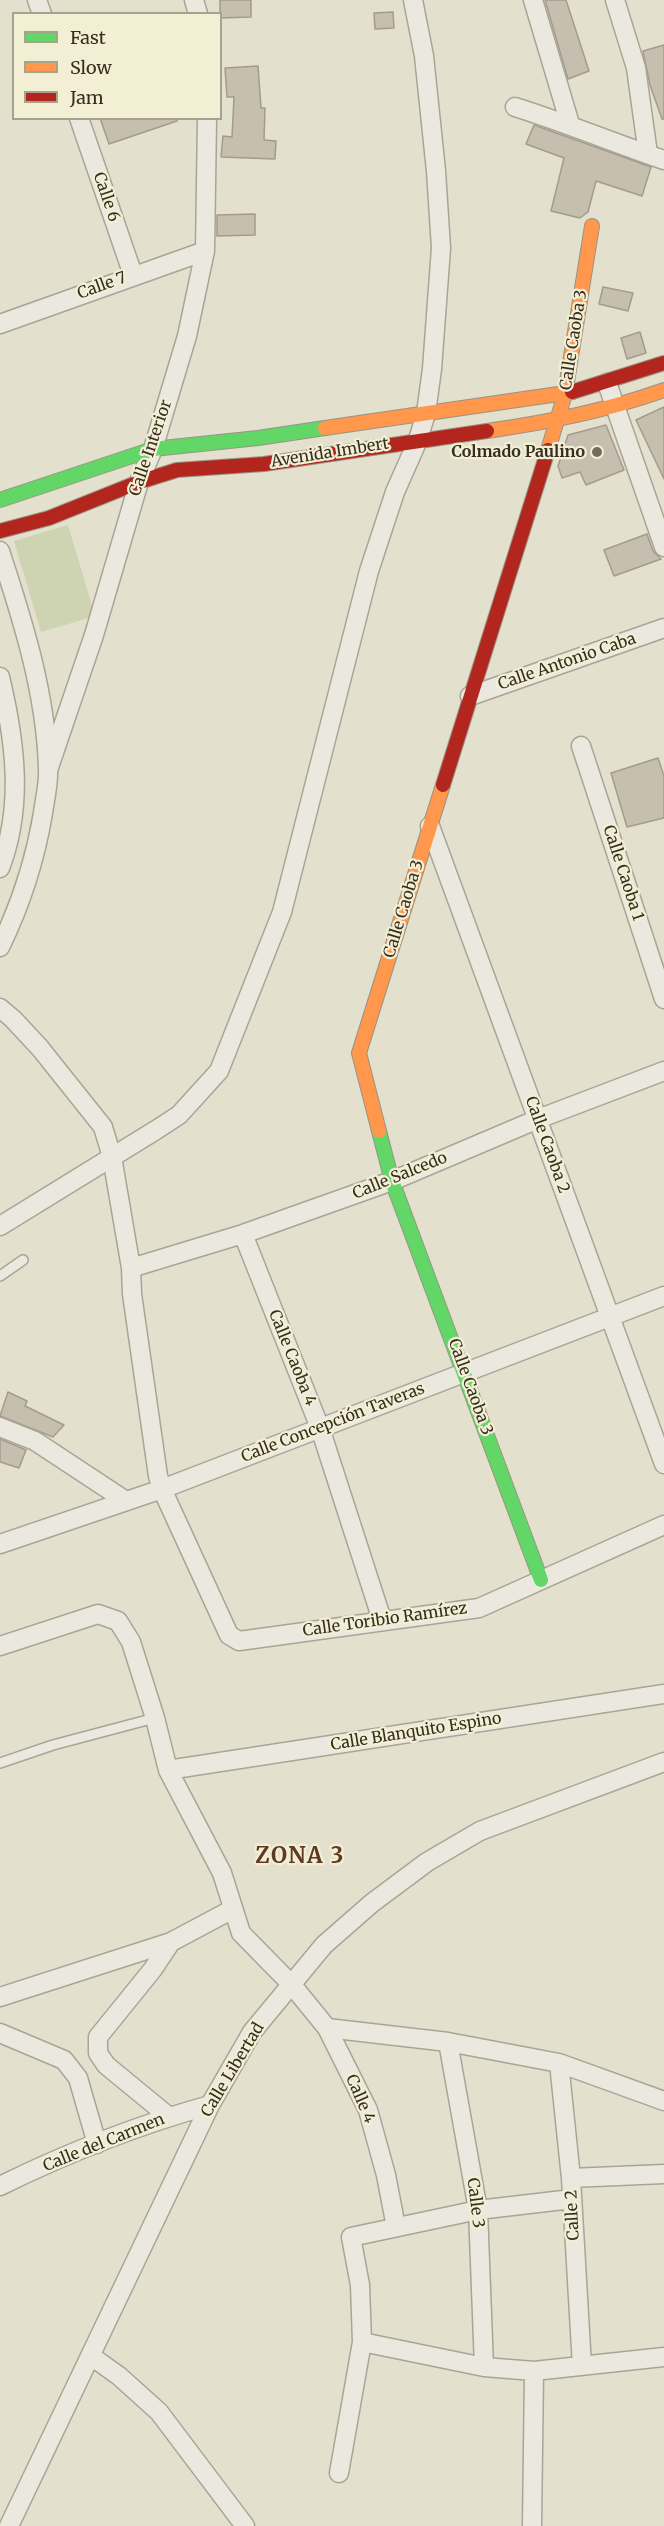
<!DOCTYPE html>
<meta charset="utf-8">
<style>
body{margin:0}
#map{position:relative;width:664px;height:2526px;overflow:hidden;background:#e3e0ce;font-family:Merriweather,serif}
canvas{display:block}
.legend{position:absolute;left:12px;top:12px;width:210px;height:108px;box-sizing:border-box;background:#f3efd5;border:2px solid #a7a28d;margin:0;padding:8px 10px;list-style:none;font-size:18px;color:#362e20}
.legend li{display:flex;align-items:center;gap:12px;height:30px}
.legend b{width:30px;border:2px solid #a7a28d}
</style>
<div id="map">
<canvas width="664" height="2526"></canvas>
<ul class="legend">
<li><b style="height:8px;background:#63d668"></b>Fast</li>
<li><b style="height:8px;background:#ff974d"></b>Slow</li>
<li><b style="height:8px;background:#b3261e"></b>Jam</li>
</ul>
</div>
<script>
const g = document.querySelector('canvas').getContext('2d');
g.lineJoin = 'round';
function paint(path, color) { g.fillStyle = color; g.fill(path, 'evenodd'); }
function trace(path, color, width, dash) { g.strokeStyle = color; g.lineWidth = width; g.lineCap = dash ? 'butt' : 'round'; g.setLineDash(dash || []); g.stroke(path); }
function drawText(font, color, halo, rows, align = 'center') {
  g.font = font + ' Merriweather,serif'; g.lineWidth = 4.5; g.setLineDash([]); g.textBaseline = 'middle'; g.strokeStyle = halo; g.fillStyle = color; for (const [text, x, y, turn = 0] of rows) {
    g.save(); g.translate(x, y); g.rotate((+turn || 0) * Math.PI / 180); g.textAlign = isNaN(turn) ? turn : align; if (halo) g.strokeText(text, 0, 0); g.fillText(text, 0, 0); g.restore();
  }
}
const green = new Path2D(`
 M68,525L95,616L41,632L14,541Z`);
const building = new Path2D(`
 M220,0H251V17L220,18Z
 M545,0H566L589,71L568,79Z
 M393,12L394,28L375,29L374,13Z
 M664,45V119H662L650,85L643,51Z
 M258,66L261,108H265L264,140L276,141L275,159L221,157L223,136L232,137L234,97H227L225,68Z
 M100,118H177V121L109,144Z
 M534,125L651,167L642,196L596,181L588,212L580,218L551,211L564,158L526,144Z
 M255,214V235L217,236V215Z
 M603,287L633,293L628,311L599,304Z
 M640,332L646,353L627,359L621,338Z
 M664,407V479L636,420Z
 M606,425L624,470L586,485L580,472L562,478L558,466L568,435Z
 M647,534L653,551L661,559L614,576L604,550Z
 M658,758L664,776V818L627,827L611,773Z
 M8,1392L27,1401L25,1406L64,1425L53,1437L0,1416Z
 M0,1439L26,1450L19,1468L0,1462Z`);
const lane = new Path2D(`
 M0,1276L23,1260
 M0,1763L53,1745L155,1718`);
const street = new Path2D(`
 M37,0L42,14
 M194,0L198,14
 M533,0L570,124
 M615,0L636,68L648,154
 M515,107C566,123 614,143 664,160
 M79,118L133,275
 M0,324L205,251
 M607,383L664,547
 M0,551C23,621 46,694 48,768C49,783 45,798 43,813C35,861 21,904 0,947
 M0,677C15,740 24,806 0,868
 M470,696L664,628
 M581,746L664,999
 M48,770L94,635L139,482L153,449L187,336L205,251L207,118
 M430,826L664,1464
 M0,1008L13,1019L40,1048L103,1127L112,1157L131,1268L132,1294L158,1476L162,1489L229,1635L239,1641L479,1608L664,1525
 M0,1226L156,1130L179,1115L219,1071L282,912L369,571L395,492L418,440L426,413L432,369L441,248L436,171L424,56L413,0
 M243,1234L320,1428L382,1620
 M131,1268L243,1234L392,1181L538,1119L664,1071
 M0,1427L35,1441L126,1501
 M0,1544L162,1489L664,1296
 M0,1646L98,1614L118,1621L131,1642L155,1718L168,1770L222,1873L241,1933L292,1985L327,2028L368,2110L386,2175L396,2227
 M168,1770L664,1694
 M0,1997L171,1942L233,1909
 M327,2028L448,2042L559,2063L664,2101
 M0,2033L64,2060L78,2078L97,2144
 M448,2042L478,2210L484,2367
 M559,2063L571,2178L582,2366
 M168,2116L106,2065L98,2053V2037L153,1969L171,1942
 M571,2178L664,2174
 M0,2186C67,2153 138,2125 210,2105
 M362,2342L484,2367L534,2371L664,2357
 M91,2356L119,2376L159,2412L245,2526
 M339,2473L362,2342L360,2285L351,2237L478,2210L572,2199
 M9,2526L210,2105L252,2032L324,1945L372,1903L427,1862L480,1831L664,1762
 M532,2526L534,2371`);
const fast = new Path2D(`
 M0,500L153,449L258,438L325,428
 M379,1131L392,1181L541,1580`);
const slow = new Path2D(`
 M325,428L572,392
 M487,431C549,422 605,411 664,390
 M548,450L565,394L592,226
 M379,1131L359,1053L443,785`);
const jam = new Path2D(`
 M572,392L664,363
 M0,531L49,518L139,482L177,470L264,464L487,431
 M443,785L548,450`);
const markers = [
 [597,452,6,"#736c5d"]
];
const streetNames = [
 ["Calle 6",106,197,71],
 ["Calle 7",102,286,-20],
 ["Calle Caoba 3",574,340,-81],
 ["Calle Interior",151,448,-71],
 ["Avenida Imbert",330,453,-9],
 ["Calle Antonio Caba",567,662,-19],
 ["Calle Caoba 1",623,873,72],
 ["Calle Caoba 3",404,909,-73],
 ["Calle Caoba 2",547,1145,70],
 ["Calle Salcedo",400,1176,-22],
 ["Calle Caoba 4",292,1358,68],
 ["Calle Caoba 3",470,1387,70],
 ["Calle Concepción Taveras",333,1423,-21],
 ["Calle Toribio Ramírez",385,1620,-8],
 ["Calle Blanquito Espino",416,1732,-9],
 ["Calle Libertad",233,2070,-59],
 ["Calle 4",360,2099,67],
 ["Calle del Carmen",104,2143,-22],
 ["Calle 3",475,2203,83],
 ["Calle 2",573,2215,-93]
];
const poiNames = [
 ["Colmado Paulino",585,452]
];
const districtNames = [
 ["ZONA 3",300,1857]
];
paint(green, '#ced3b1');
paint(building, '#c6bfaf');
trace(building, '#a39c8d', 1.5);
trace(lane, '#a8a597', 12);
trace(street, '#a8a597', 21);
trace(fast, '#989487', 16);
trace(slow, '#989487', 16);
trace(jam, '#989487', 16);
trace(lane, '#ebe9df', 9);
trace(street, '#ebe9df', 18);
trace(fast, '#63d668', 14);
trace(slow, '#ff974d', 14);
trace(jam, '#b3261e', 14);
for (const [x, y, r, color] of markers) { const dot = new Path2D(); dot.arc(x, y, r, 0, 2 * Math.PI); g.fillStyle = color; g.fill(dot); trace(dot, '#f3efd5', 2); }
drawText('16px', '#362e20', '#f3efd5', streetNames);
drawText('bold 16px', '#362e20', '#f3efd5', poiNames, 'right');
g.letterSpacing = '1.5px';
drawText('bold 22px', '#603922', '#f3efd5', districtNames);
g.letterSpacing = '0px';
</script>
